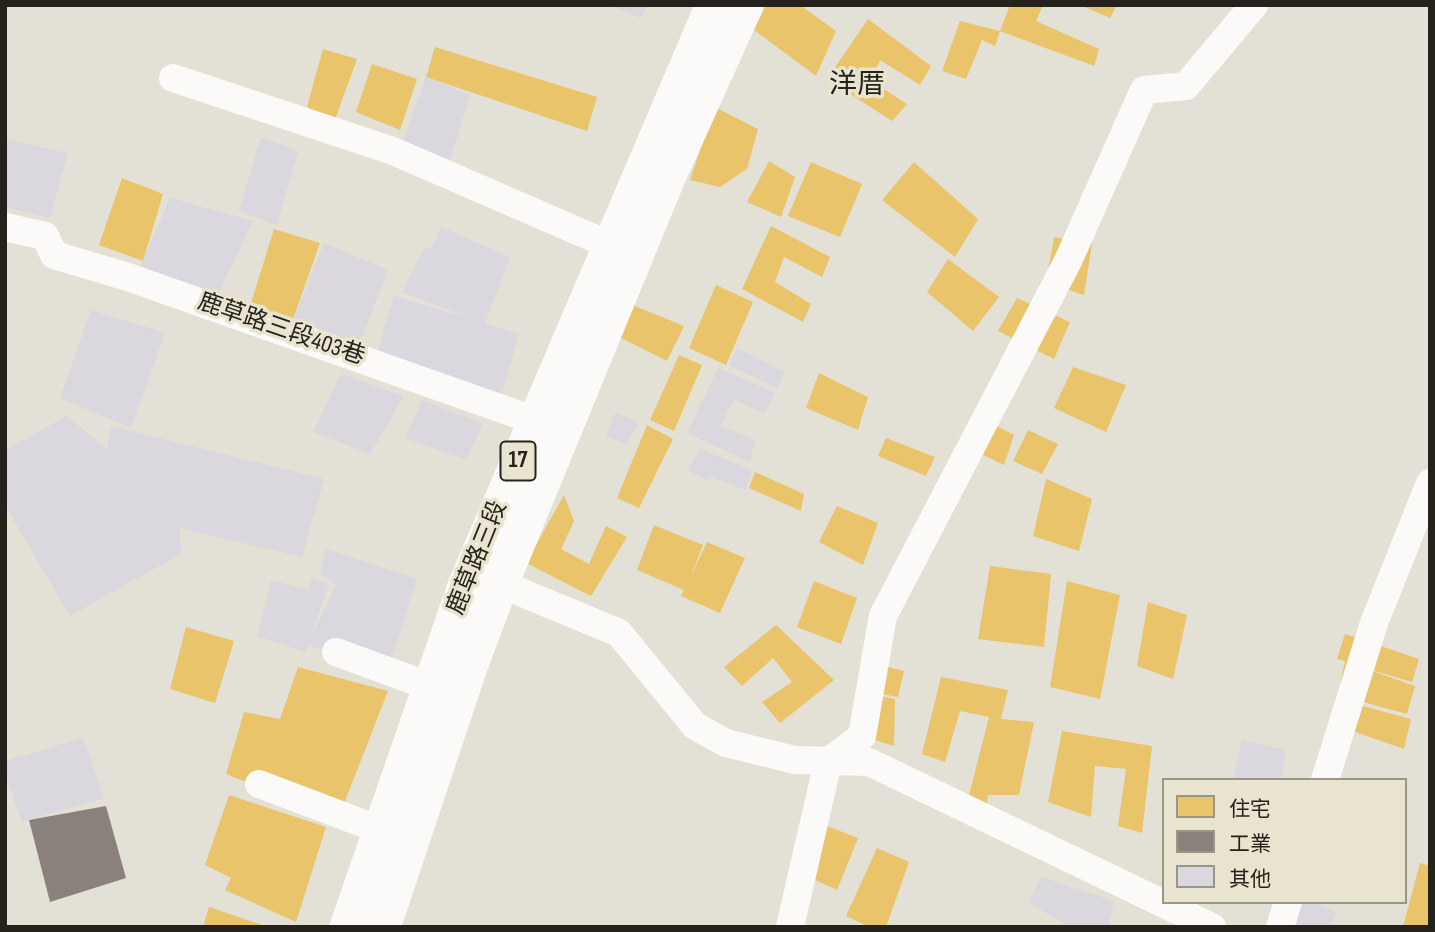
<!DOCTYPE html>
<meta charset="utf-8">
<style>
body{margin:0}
#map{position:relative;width:1435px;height:932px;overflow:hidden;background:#e3e0d5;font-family:"Sofia Sans Condensed","Noto Sans TC",sans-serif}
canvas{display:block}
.frame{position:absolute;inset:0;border:7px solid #24221a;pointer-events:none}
.legend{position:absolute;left:1162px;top:778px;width:245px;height:126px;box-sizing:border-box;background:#e9e4cf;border:2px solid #9a9687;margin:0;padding:9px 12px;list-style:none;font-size:21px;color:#24221a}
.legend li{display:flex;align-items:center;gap:14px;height:35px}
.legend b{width:35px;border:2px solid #9a9687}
</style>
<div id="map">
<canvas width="1435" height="932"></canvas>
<div class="frame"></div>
<ul class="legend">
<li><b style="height:19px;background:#e9c46a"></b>住宅</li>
<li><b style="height:19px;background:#8a817c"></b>工業</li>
<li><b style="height:19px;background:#dad7de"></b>其他</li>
</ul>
</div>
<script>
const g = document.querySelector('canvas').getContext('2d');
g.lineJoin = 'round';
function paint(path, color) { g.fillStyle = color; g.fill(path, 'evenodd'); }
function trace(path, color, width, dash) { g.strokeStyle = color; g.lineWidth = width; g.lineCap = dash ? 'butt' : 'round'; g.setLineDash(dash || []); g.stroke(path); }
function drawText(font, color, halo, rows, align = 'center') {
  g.font = font + ' "Sofia Sans Condensed","Noto Sans TC",sans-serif'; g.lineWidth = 7; g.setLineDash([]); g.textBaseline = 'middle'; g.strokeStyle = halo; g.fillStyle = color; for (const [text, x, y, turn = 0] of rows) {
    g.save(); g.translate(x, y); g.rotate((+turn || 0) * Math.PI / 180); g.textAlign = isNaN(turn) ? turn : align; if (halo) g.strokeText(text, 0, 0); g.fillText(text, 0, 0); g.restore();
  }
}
const homes = new Path2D(`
 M766,5H800L836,31L816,76L754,30Z
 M1010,5H1043L1036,21L1099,49L1094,66L1000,31Z
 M1080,5H1117L1110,18Z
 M868,19L931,66L920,85L880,60L871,81L907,104L892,121L827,79Z
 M960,21L1000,31L995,46L982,40L966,79L942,71Z
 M435,47L597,97L587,131L426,77Z
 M323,49L357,59L334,122L307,107Z
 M372,64L417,79L400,130L356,112Z
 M715,107L758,129L747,169L720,187L690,180Z
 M769,161L795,177L781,217L747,202Z
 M811,162L862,184L840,237L788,216Z
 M914,162L978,219L955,257L882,200Z
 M122,178L163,194L143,261L99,245Z
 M771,226L830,257L822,277L784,257L775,282L811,304L803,322L742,289Z
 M274,229L320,243L288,333L248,313Z
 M1054,237L1092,244L1084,295L1046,283Z
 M948,259L999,297L973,331L927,292Z
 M716,285L753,302L726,365L689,348Z
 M1017,298L1070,322L1054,359L998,331Z
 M625,302L684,326L667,361L615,335Z
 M679,355L702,365L674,431L650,420Z
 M1073,367L1126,385L1106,432L1054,408Z
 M819,373L868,397L858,430L806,408Z
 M976,415L1014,435L1004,465L961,444Z
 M647,425L673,439L639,508L617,498Z
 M1028,430L1058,444L1042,474L1013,461Z
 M886,438L935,457L926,476L878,456Z
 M755,472L804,494L801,511L749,488Z
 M1046,479L1092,499L1079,551L1033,536Z
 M564,495L574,521L561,549L589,564L606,526L627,537L591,596L526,563Z
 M837,506L878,523L863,565L819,542Z
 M654,525L703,545L691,576L707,542L745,558L720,613L681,596L684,590L637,570Z
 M990,566L1051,574L1044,647L978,639Z
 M814,581L857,598L841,644L797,627Z
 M1067,581L1120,595L1100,699L1050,687Z
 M1148,602L1187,615L1173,679L1137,666Z
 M776,625L834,680L780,723L762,702L792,682L773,658L742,686L724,667Z
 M186,627L234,641L215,703L170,689Z
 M1345,634L1419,659L1412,682L1361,667L1415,686L1407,714L1338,695L1345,661L1337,659Z
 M873,663L904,671L898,697L865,691Z
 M298,667L388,691L338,819L226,774L244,712L280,719Z
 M941,677L1008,690L1001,719L1034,722L1019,795H988L986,808L968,799L989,717L960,711L945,762L922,754Z
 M865,693L895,699L894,746L862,736Z
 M1337,699L1411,719L1404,749L1329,723Z
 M1062,731L1152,746L1142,833L1118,826L1126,769L1095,766L1091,817L1048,802Z
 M229,795L326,827L296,922L225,890L231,878L205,865Z
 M806,818L858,838L837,890L793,870Z
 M877,848L909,862L886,927H869L846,916Z
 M1420,863L1430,866V927H1403Z
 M209,907L265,926V927H203Z`);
const industry = new Path2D(`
 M106,806L126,878L50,902L29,820Z`);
const building = new Path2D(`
 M607,5H647L641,18Z
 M426,77L470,95L446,174L399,154Z
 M261,137L298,151L277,225L239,211Z
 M5,139L68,153L50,218L5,207Z
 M170,198L253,221L215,300L138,272Z
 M441,227L510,257L485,323L519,334L500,400L374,363L394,296L477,321L402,292L425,246L431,250Z
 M324,243L388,270L355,356L288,333Z
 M91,310L165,333L131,428L60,398Z
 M737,348L785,372L777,388L729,365Z
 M718,368L775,393L765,413L734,400L720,426L755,440L750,462L687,433Z
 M341,374L404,396L370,454L313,432Z
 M422,400L483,424L466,460L405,438Z
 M616,412L638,423L626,445L606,436Z
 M67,416L107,449L111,426L324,479L302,557L179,528L182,553L70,616L5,505V450Z
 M700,449L752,470L746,490L710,477L708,481L688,470Z
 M326,549L417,579L388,670L308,645L305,652L257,636L271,580L309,590L311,578L329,584L309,642L336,584L320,574Z
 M83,738L104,798L22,822L5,774V761Z
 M1242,740L1286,750L1281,780H1233Z
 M1041,877L1114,901L1108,927H1071L1029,903Z
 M1277,902H1312L1336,912L1329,927H1266Z`);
const minor = new Path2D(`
 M173,78L393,151L612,246
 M5,227L45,236L54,255L128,277L556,428
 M501,584L619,633L695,726L726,743L795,760L869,762L1212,927
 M336,652L448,693
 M1325,780L1374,623L1430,483
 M259,784L399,837
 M790,927L828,762L862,736L883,616L1068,261L1144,90L1186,86L1254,5
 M1280,927L1288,902`);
const major = new Path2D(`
 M347,927L465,586L713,5
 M383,927L471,664L501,584L667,180L746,5`);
const shields = [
 [518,461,35]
];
const shieldNames = [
 ["17",518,461]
];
const streetNames = [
 ["鹿草路三段403巷",281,330,19],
 ["鹿草路三段",478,558,-68]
];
const quarterNames = [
 ["洋厝",857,86]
];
paint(homes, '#e9c46a');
paint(industry, '#8a817c');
paint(building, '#dad7de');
trace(minor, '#fbfaf9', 28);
trace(major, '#fbfaf9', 35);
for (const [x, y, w] of shields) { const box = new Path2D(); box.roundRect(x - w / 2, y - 19.5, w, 39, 5); g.fillStyle = '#e9e4cf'; g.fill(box); trace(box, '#24221a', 2); }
drawText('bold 23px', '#24221a', null, shieldNames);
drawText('24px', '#24221a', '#e9e4cf', streetNames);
drawText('28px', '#24221a', '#e9e4cf', quarterNames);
</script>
